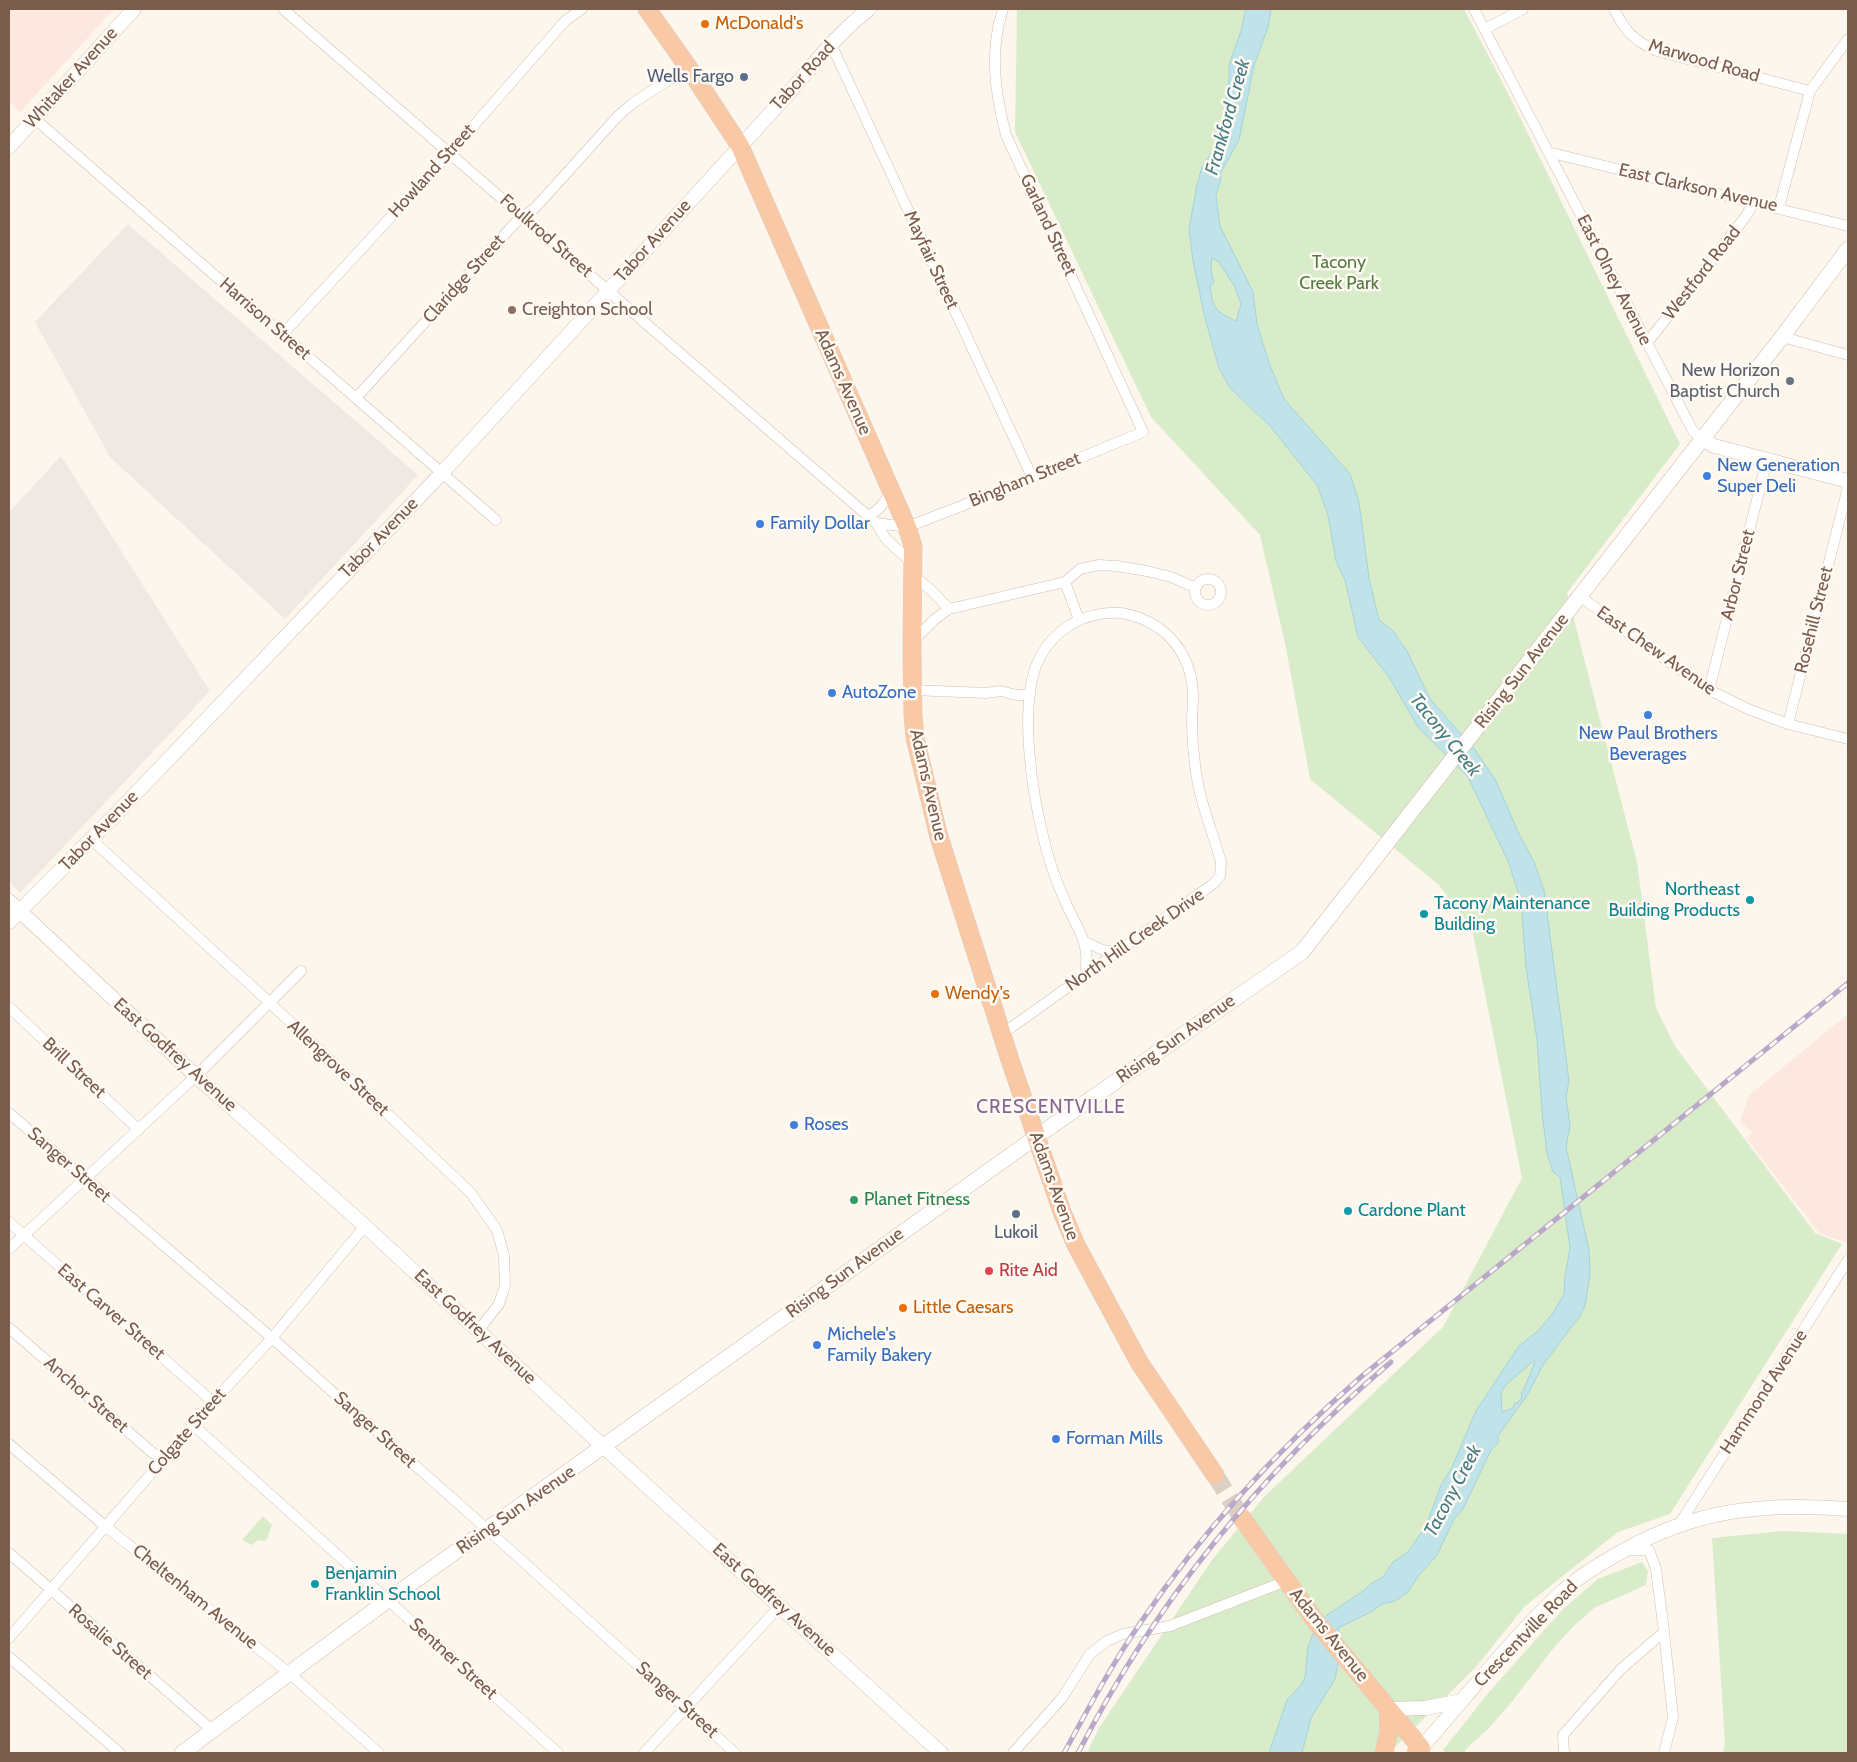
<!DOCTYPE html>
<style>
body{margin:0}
#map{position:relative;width:1857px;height:1762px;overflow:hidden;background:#fdf6ec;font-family:Cabin,sans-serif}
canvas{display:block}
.frame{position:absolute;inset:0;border:10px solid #7a5c4d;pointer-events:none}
</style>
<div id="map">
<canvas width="1857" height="1762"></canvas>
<div class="frame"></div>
</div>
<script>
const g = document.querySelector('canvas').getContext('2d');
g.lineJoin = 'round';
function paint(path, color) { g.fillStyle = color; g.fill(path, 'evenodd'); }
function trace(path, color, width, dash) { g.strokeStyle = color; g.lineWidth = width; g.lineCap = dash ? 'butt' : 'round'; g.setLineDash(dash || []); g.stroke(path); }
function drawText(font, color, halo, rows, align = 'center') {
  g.font = font + ' Cabin,sans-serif'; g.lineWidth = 5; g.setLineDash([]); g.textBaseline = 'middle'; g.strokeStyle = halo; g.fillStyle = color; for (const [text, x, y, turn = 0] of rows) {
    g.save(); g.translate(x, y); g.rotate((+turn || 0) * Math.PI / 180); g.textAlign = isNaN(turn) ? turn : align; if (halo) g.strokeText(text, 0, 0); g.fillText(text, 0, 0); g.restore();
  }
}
const commercial = new Path2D(`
 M9,9H114L20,112L9,102Z
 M1848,1014V1243L1820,1234L1746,1138L1752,1133L1740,1121L1749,1095Z`);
const industrial = new Path2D(`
 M128,224L418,475L285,619L110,457L35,322Z
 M61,456L210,691L20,893L9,881V512Z`);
const green = new Path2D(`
 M1017,9H1464L1509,95L1680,444L1567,593L1637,862L1656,1008L1675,1046L1815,1233L1842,1244L1670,1514L1618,1532L1525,1606L1476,1667L1389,1753H1087L1099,1728L1212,1560L1264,1497L1443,1327L1522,1178L1472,929L1439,885L1310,779L1285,643L1260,535L1151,417L1015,132Z
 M263,1516L272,1525L267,1539L264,1541L258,1540L252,1545L242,1540Z
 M1783,1531L1848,1534V1753H1723L1725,1744L1712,1538Z
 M1642,1562L1648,1571L1646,1585L1594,1608L1574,1626L1556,1645L1510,1704L1488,1729L1465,1750V1753H1445L1443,1750L1490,1691L1563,1609L1598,1579Z`);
const water = new Path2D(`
 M1246,9H1271L1268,27L1254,66L1239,140L1220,174L1221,179L1216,195L1220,226L1253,292L1257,324L1269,363L1284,399L1350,474L1359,502L1369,578L1379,620L1393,631L1407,651L1430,699L1476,751L1496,781L1518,832L1534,862L1544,890L1569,1081L1566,1097L1570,1125L1566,1147L1589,1250L1590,1274L1587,1294L1585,1305L1580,1316L1543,1365L1528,1394L1498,1436V1443L1491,1450L1463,1509L1454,1519L1437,1555L1420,1574L1407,1593L1395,1601L1382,1604L1371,1612L1338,1628L1340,1654L1335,1679L1311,1718L1302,1753H1269L1287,1700L1302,1684L1305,1678L1308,1647L1314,1631L1327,1615L1363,1591L1372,1583L1383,1577L1393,1562L1408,1552L1425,1527L1432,1510L1440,1487L1452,1467L1476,1411L1519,1346L1539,1330L1553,1313L1564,1294L1565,1276L1570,1248L1560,1177L1553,1172L1547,1154L1542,1111L1537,1040L1526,967L1521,901L1508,861L1468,777L1418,727L1389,677L1358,637L1345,580L1336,561L1328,515L1317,485L1270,426L1230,388L1219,368L1205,318L1193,261L1189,229L1197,185L1202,167L1216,146L1218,131L1227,118L1226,96L1229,79V65L1241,31ZM1212,258L1219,262L1235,287L1241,304L1236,321C1215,311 1213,309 1210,286L1214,282L1211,271ZM1534,1361L1535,1362L1524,1389L1521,1393L1522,1397L1517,1403H1515L1513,1408L1502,1412L1501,1392L1507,1384Z`);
const trunkTunnel = new Path2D(`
 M1215,1475L1242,1518`);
const minor = new Path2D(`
 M283,9L876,523L907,527L977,500L1143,432L1006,135C995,93 989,51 1003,9
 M1474,9L1693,431L1702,439
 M1614,9C1625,31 1634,41 1657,51L1810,91
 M1485,29L1523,9
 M831,44L1032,477
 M34,118L496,520
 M1548,152L1848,226
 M1779,207L1810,91L1848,39
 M283,334L457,145L565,21L582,9
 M1782,337L1848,355
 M1647,343L1746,216L1754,202
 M356,398L515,223L535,208L618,116L633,103L688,67
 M868,516C880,510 884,503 891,491
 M876,523L886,539L913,564
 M1195 592a13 13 0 1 1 26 0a13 13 0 1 1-26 0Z
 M1065,582L1079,620
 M1580,596L1643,644L1709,690L1748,709L1788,724L1848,739
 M949,609L1065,582L1080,569L1099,565L1117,566L1147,571L1171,577L1196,588
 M912,642L935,619L949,609L931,590L912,575
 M912,690L986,693L1001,691L1016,695H1030
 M1709,690L1767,460
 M1788,724L1848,487
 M90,838L269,1002L470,1192L497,1230L504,1256L505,1285L499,1304L478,1331
 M1085,942L1103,950L1116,952
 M9,1007L139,1130
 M1002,1034L1213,884L1220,876L1221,862C1212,830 1198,797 1195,764C1193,750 1192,736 1192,722C1192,714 1193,705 1193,696C1193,669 1181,644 1159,628C1147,620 1135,615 1121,613C1103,612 1085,616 1070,625C1053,636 1040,652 1034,672C1021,717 1032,791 1043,836C1048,858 1056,881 1065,901C1077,929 1091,942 1085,975
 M9,1113L272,1338L488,1530L735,1753
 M9,1222L213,1402
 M9,1249L196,1076L301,971
 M9,1328L162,1461
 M193,1425L558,1753
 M9,1444L105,1526L289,1673L379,1753
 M1680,1523L1848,1260
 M1627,1550H1649L1656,1569L1664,1632L1673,1717L1664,1753
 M9,1553L212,1730
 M9,1638L213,1402L272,1338L365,1226
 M9,1657L120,1753
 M644,1753L780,1606
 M1013,1753L1062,1698L1090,1654L1107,1641L1123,1634L1170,1626L1286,1581
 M1564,1753L1563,1735L1621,1669L1664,1632`);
const tertiary = new Path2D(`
 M9,147L134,9
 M1702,439L1714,446L1848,481
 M9,901L196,1076L365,1226L594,1438L941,1753
 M9,922L118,812L442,473L789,93C814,64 838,33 869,9
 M1388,1709L1425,1708L1462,1701
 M1421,1748C1468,1695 1512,1638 1564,1590C1579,1577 1596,1566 1614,1556C1691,1510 1761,1502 1848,1509`);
const secondary = new Path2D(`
 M182,1753L388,1600L913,1225L1036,1137L1302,952L1782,337L1848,249`);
const trunk = new Path2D(`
 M647,9L688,67L740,146L907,527L913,546L912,652L913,714L915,738L939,837L1010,1060L1062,1212L1076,1245L1139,1362L1215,1475
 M1242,1518L1316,1622L1421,1748L1416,1753
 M1384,1753L1389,1731L1388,1709`);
const rail = new Path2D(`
 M1064,1753C1088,1709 1112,1664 1141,1622C1203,1530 1278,1449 1362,1376L1848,983
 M1078,1753C1155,1603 1262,1471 1391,1362`);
const markers = [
 [705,24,5,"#e8710a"],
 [744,77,5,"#5c6f8a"],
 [512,310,5,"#8d6e63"],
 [1790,381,5,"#6b7280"],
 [1707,476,5,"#3f7fe0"],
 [760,524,5,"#3f7fe0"],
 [832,693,5,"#3f7fe0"],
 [1648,715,5,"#3f7fe0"],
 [1750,900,5,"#0f9aa8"],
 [1424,914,5,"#0f9aa8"],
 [935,994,5,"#e8710a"],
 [794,1125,5,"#3f7fe0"],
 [854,1200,5,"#2e9e5b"],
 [1348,1211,5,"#0f9aa8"],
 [1016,1214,5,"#5c6f8a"],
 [989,1271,5,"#e0444e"],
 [903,1308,5,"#e8710a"],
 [817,1345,5,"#3f7fe0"],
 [1056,1439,5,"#3f7fe0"],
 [315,1584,5,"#0f9aa8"]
];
const foodNames = [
 ["McDonald's",715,24],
 ["Wendy's",945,994],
 ["Little Caesars",913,1308]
];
const streetNames = [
 ["Marwood Road",1704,61,16],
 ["Tabor Road",803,76,-48],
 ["Whitaker Avenue",71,78,-48],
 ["Howland Street",432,171,-48],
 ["East Clarkson Avenue",1698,188,13],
 ["Garland Street",1048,225,65],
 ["Foulkrod Street",546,236,41],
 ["Tabor Avenue",653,241,-48],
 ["Mayfair Street",931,260,65],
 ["Westford Road",1702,273,-52],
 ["Claridge Street",464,279,-48],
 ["East Olney Avenue",1614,280,63],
 ["Harrison Street",265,319,41],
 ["Adams Avenue",843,382,66],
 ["Bingham Street",1025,480,-22],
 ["Tabor Avenue",379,538,-46],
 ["Arbor Street",1738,575,-76],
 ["Rosehill Street",1814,620,-76],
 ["East Chew Avenue",1656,651,35],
 ["Rising Sun Avenue",1522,671,-52],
 ["Adams Avenue",928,785,77],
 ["Tabor Avenue",99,831,-46],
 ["North Hill Creek Drive",1135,940,-35],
 ["Rising Sun Avenue",1176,1039,-35],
 ["East Godfrey Avenue",175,1055,42],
 ["Brill Street",74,1068,43],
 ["Allengrove Street",338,1068,43],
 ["Sanger Street",69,1165,41],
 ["Adams Avenue",1054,1186,70],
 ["Rising Sun Avenue",845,1273,-36],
 ["East Carver Street",111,1312,41],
 ["East Godfrey Avenue",475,1327,43],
 ["Hammond Avenue",1764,1392,-57],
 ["Anchor Street",86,1395,41],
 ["Sanger Street",375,1430,42],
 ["Colgate Street",187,1432,-49],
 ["Rising Sun Avenue",516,1510,-35],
 ["Cheltenham Avenue",195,1597,39],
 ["East Godfrey Avenue",774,1600,42],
 ["Crescentville Road",1526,1634,-46],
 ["Adams Avenue",1329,1635,51],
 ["Rosalie Street",110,1642,41],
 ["Sentner Street",453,1659,42],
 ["Sanger Street",677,1700,42]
];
const serviceNames = [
 ["Wells Fargo",734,77],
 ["Lukoil",1016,1233,"center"]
];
const parkNames = [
 ["Tacony",1339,263],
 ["Creek Park",1339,284]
];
const educationNames = [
 ["Creighton School",522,310]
];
const worshipNames = [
 ["New Horizon",1780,371],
 ["Baptist Church",1780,392]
];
const shopNames = [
 ["New Generation",1717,466],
 ["Super Deli",1717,487],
 ["Family Dollar",770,524],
 ["AutoZone",842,693],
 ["New Paul Brothers",1648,734,"center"],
 ["Beverages",1648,755,"center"],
 ["Roses",804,1125],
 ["Michele's",827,1335],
 ["Family Bakery",827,1356],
 ["Forman Mills",1066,1439]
];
const cultureNames = [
 ["Northeast",1740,890,"right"],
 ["Building Products",1740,911,"right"],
 ["Tacony Maintenance",1434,904],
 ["Building",1434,925],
 ["Cardone Plant",1358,1211],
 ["Benjamin",325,1574],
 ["Franklin School",325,1595]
];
const leisureNames = [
 ["Planet Fitness",864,1200]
];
const healthNames = [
 ["Rite Aid",999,1271]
];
const waterNames = [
 ["Frankford Creek",1228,117,-74],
 ["Tacony Creek",1445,735,51],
 ["Tacony Creek",1453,1491,-62]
];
const neighbourhoodNames = [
 ["CRESCENTVILLE",1051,1107]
];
paint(commercial, '#fde8e0');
paint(industrial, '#efe9e4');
paint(green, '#d8ecc9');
paint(water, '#bfe3e8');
trace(water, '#a5d3da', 1);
trace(trunkTunnel, '#dcd0c4', 18, [18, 9]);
trace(minor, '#d1beb0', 11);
trace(tertiary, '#d1beb0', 15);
trace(secondary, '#d6c0b0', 16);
trace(trunk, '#dad1cd', 19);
trace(minor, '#fff', 10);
trace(tertiary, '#fff', 14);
trace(secondary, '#fff', 15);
trace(trunk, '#f9c8a4', 18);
trace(rail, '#b9a8c9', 5);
trace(rail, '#fffaf3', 3, [9]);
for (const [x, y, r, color] of markers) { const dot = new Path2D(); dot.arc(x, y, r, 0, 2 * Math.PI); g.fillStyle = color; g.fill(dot); trace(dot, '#fffaf3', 2); }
drawText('18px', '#c56008', '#fffaf3', foodNames, 'left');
drawText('18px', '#7a5c4d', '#fffaf3', streetNames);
drawText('18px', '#4e5e75', '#fffaf3', serviceNames, 'right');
drawText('18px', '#537a41', '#fffaf3', parkNames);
drawText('18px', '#785e54', '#fffaf3', educationNames, 'left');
drawText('18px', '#5b616d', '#fffaf3', worshipNames, 'right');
drawText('18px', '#366cbe', '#fffaf3', shopNames, 'left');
drawText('18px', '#0d838f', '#fffaf3', cultureNames, 'left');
drawText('18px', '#27864d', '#fffaf3', leisureNames, 'left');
drawText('18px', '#be3a42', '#fffaf3', healthNames, 'left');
drawText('italic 19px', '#437c86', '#fffaf3', waterNames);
g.letterSpacing = '1px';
drawText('19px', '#846695', '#fffaf3', neighbourhoodNames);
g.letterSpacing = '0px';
</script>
